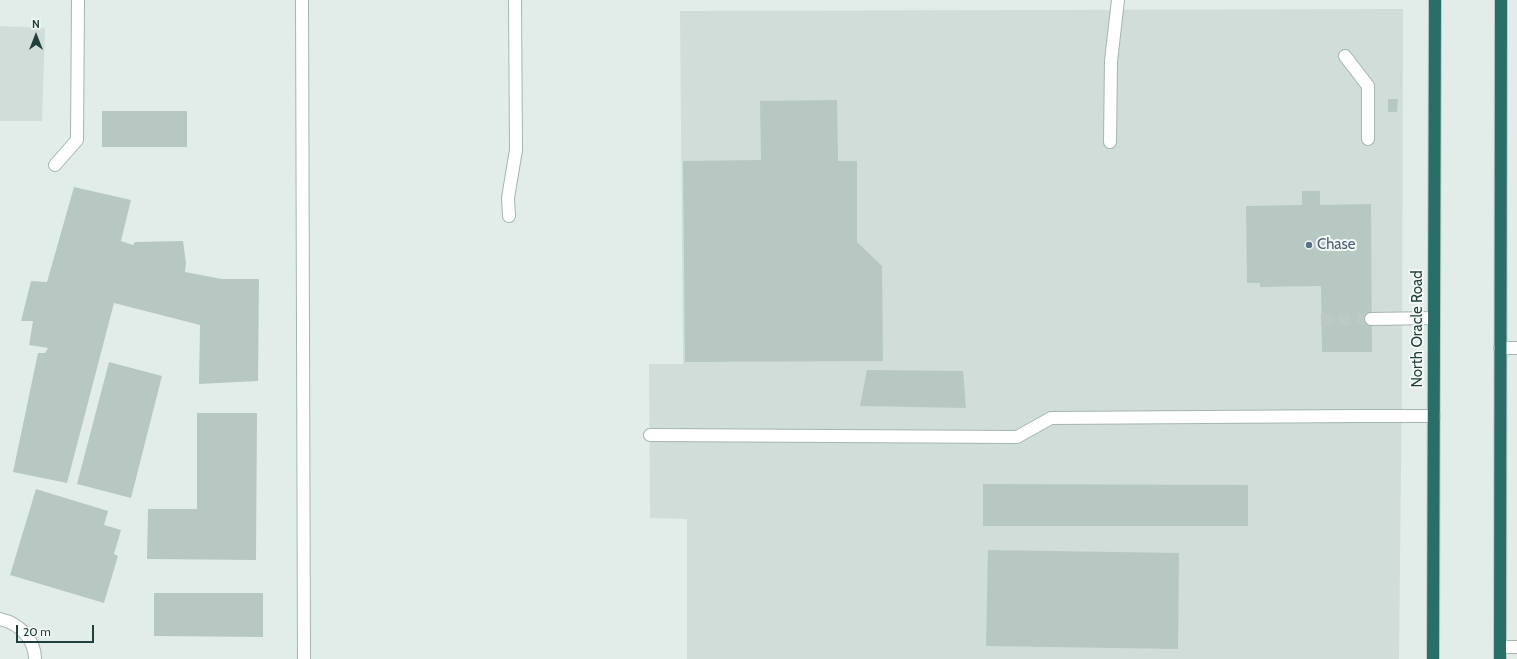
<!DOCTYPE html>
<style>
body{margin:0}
#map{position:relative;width:1517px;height:659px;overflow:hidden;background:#e2ede9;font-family:Cabin,sans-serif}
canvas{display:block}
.north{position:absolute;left:16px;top:16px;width:40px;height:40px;-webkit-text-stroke:3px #f3f9f7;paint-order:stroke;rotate:0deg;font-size:11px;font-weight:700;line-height:16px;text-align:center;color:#20403b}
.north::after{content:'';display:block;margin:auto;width:14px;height:18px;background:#20403b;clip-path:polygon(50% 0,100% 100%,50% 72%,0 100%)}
.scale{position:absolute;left:16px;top:625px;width:78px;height:18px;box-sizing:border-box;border:2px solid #20403b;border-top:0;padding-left:5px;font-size:12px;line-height:14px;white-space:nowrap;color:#20403b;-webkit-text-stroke:3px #f3f9f7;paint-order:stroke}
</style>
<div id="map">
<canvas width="1517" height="659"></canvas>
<div class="north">N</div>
<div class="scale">20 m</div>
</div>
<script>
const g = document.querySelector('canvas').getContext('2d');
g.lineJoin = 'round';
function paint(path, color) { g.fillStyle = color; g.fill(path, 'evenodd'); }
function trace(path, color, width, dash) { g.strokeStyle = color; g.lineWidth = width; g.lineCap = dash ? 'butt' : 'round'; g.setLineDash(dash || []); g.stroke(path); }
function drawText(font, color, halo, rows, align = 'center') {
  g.font = font + ' Cabin,sans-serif'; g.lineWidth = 4; g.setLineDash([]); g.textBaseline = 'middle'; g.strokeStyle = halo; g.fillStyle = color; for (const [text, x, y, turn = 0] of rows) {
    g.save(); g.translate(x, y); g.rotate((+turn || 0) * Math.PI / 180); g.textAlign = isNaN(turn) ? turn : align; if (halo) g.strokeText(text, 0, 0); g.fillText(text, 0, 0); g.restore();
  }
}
const built = new Path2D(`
 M1403,9L1402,370L1399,659H687V519L650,518L649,364H683L680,11Z
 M0,26L45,28L42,121H0Z`);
const building = new Path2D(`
 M1388,99H1398L1397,112H1388Z
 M837,100L838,161H857V242L882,266L883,361L685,362L683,161L761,160L760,101Z
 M102,111H187V147H102Z
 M74,187L131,200L121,241L133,245L135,242L183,241L186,263L185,272L222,279H259L258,381L199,384L200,325L114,303L67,483L13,472L38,353H45L48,348L29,345L33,321H21L31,281L47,282Z
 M1302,191H1320V205L1371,204L1372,352H1322L1321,286L1260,287V283H1247L1246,206L1302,205Z
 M109,362L162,376L131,498L77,484Z
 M867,370L963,371L966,408L860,406Z
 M197,413H257L256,560L147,559L148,509H197Z
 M983,484L1248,485V526H983Z
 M36,489L108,511L104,525L121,530L114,554L118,556L104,603L10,575Z
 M988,550L1179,553L1178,649L986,646Z
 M154,593H263V637L154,636Z`);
const minorTunnel = new Path2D(`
 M1321,320L1371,319`);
const minor = new Path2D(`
 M302,0L304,659
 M1345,56L1368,86V139
 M1110,142L1111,61L1118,0
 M55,165L77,140L78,0
 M509,216L508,198L516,150L515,0
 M1371,319L1434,318
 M1500,348H1517
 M650,435L1017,437L1051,418L1360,416H1434
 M0,619C19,623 35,639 35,659
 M1500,647H1517`);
const highway = new Path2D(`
 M1433,659L1435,0
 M1500,659L1501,0`);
const markers = [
 [1309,245,4,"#5c6f8a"]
];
const serviceNames = [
 ["Chase",1317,245]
];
const streetNames = [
 ["North Oracle Road",1418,329,-90]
];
paint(built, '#d0ddd9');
paint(building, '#b7c8c3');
trace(minorTunnel, '#bbcac6', 12, [12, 6]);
trace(minor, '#a4b6b1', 14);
trace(highway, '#c1cac8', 14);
trace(minor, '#fff', 12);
trace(highway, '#2a6e68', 12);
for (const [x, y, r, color] of markers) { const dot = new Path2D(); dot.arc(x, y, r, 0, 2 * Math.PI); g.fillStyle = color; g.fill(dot); trace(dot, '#f3f9f7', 1.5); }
drawText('15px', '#4e5e75', '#f3f9f7', serviceNames, 'left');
drawText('15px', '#20403b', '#f3f9f7', streetNames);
</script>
